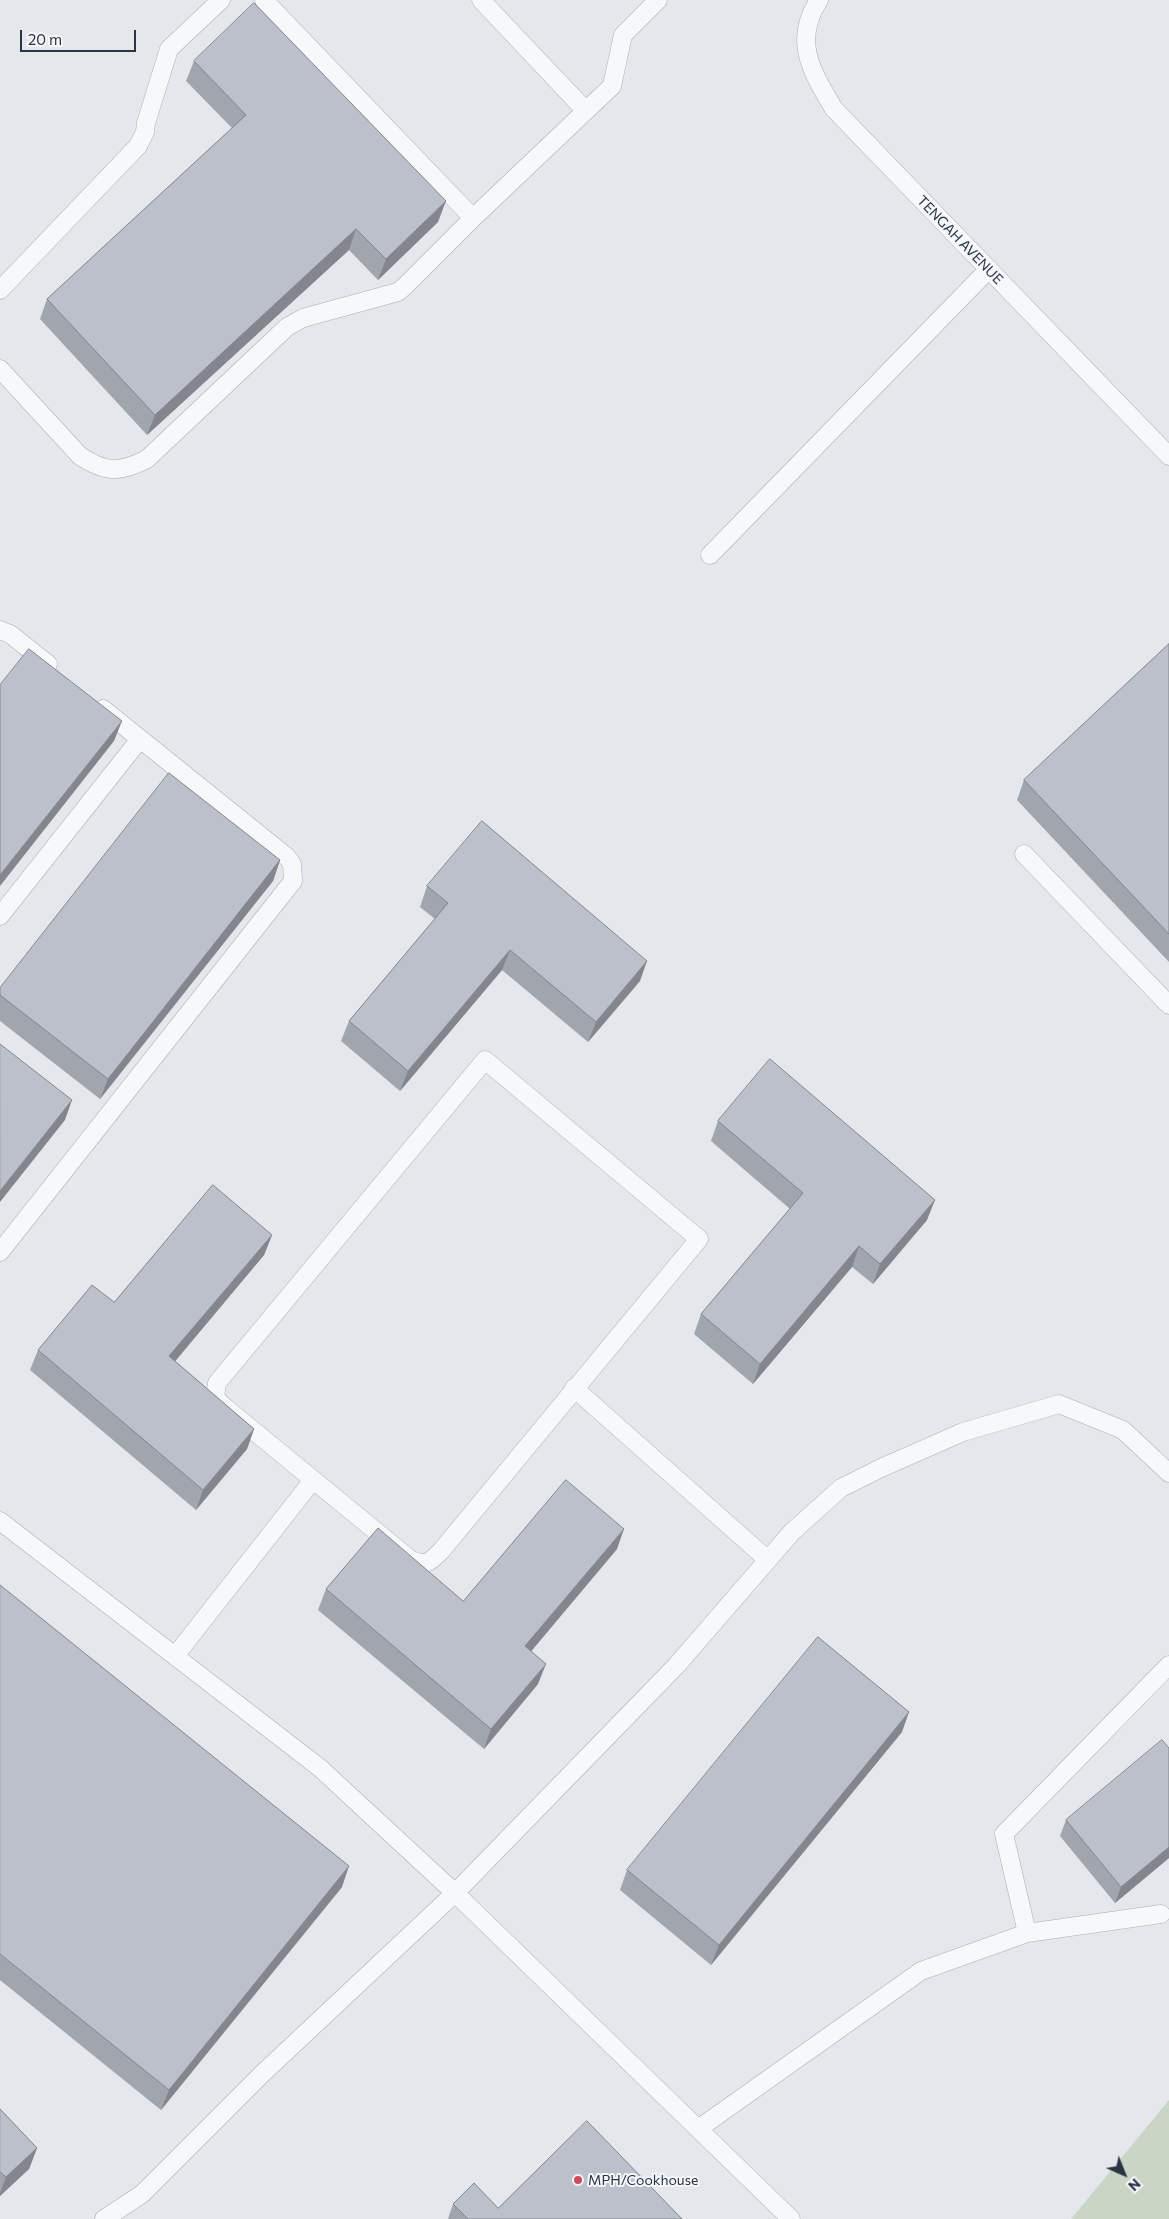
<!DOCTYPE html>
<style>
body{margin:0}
#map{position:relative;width:1169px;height:2219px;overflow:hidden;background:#e4e7ec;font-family:Commissioner,sans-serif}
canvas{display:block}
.north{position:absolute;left:1099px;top:2149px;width:50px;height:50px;-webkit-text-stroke:4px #f4f6f9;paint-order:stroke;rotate:136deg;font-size:14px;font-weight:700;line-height:20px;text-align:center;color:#2b3445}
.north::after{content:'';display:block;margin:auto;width:18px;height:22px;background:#2b3445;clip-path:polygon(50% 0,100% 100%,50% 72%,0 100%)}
.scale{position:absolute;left:20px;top:30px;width:116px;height:22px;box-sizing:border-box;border:2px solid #2b3445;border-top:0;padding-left:6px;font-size:15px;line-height:18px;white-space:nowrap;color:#2b3445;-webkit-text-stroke:4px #f4f6f9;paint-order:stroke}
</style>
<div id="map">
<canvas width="1169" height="2219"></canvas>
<div class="north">N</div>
<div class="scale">20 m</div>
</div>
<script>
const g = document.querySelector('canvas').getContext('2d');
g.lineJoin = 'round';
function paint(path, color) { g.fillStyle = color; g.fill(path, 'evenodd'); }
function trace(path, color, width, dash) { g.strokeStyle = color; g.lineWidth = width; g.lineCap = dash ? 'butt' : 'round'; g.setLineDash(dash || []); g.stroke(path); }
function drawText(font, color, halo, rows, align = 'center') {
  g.font = font + ' Commissioner,sans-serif'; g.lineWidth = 4; g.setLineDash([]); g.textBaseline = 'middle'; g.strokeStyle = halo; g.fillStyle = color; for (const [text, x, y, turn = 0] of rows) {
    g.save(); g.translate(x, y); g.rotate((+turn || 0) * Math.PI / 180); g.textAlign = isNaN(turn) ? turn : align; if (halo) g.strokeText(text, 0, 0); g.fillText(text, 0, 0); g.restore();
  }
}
const green = new Path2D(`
 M1169,2100V2219H1071Z`);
const service = new Path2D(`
 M264,0L473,218
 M481,0L585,110
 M819,0C792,41 812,72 834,109L1169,456
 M0,290L138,146L145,132L146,123L169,49L221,0
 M0,369L80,456C106,473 120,473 147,459L287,327L303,318L398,292L405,286L473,218L612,86L623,35L658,0
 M710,555L989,269
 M0,630L10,634L48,664
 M1024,854L1169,1005
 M0,916L140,739
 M485,1060L699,1239L441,1551C431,1561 426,1567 411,1560L221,1404L215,1397L217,1383Z
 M0,1252L293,881L292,864L287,857L103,709
 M574,1388L768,1560
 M0,1521L320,1768L455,1893L791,2219
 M175,1656L313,1480
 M1027,1933L1004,1834L1169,1665
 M698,2129L921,1971L1027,1933L1161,1914
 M104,2219L142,2194L262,2074L455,1893L676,1666L792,1532L841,1488L881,1468L963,1432L1059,1404L1123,1430L1169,1473`);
const wall = new Path2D(`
 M194,61L438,222L378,280L349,250L147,435L40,319L47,299L232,128L186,81Z
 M1169,644V962L1017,800L1024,780Z
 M280,860L273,881L100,1099L0,1021V988Z
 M427,886L640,981L588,1042L502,970L400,1091L341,1041L349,1021L435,919L420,907Z
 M718,1121L927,1220L873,1284L852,1267L753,1384L694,1334L701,1314L790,1209L711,1141Z
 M272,1235L264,1255L175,1361L254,1429L247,1449L196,1510L30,1370L38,1350Z
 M617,1549L531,1651L538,1684L484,1749L318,1610L326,1589L463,1601Z
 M0,1585L342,1887L161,2110L0,1980Z
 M902,1732L711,1965L620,1890L627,1870Z
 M1066,1820L1169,1858L1115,1903L1060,1836Z
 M0,2109L37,2148L29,2169L0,2196Z
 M453,2204L498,2208L682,2219H448Z`);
const shadedWall = new Path2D(`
 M446,201L438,222L378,280L386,259Z
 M356,229L349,250L147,435L155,415Z
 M122,721L114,741L0,886V875Z
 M280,860L273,881L100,1099L108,1079Z
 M510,950L502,970L400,1091L408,1071Z
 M647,961L640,981L588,1042L596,1022Z
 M72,1100L65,1120L0,1202V1191Z
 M935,1200L927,1220L873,1284L880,1264Z
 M272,1235L264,1255L162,1377L169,1356Z
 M859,1246L852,1267L753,1384L760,1364Z
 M254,1429L247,1449L196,1510L203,1490Z
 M624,1529L617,1549L518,1667L525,1646Z
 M546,1664L538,1684L484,1749L491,1729Z
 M909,1712L902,1732L711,1965L719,1945Z
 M1169,1847V1858L1115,1903L1121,1887Z
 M349,1866L342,1887L161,2110L169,2090Z
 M37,2148L29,2169L0,2196V2193L6,2177Z`);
const building = new Path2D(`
 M254,3L446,201L386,259L356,229L155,415L47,299L246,115L194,61Z
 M1169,644V934L1024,780Z
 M29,649L122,721L0,875V685Z
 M169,773L280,860L108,1079L0,995V988Z
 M482,821L647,961L596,1022L510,950L408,1071L349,1021L448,903L427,886Z
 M0,1044L72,1100L0,1191Z
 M770,1059L935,1200L880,1264L859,1246L760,1364L701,1314L803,1193L718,1121Z
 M213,1185L272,1235L169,1356L254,1429L203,1490L38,1350L92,1285L114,1302Z
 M566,1480L624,1529L525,1646L546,1664L491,1729L326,1589L378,1528L463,1601Z
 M0,1585L349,1866L169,2090L0,1954Z
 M818,1637L909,1712L719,1945L627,1870Z
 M1162,1740L1169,1748V1847L1121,1887L1066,1820Z
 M0,2109L37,2148L6,2177L0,2172Z
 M587,2121L682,2219H468L453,2204L474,2183L498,2208Z`);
const markers = [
 [578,2180,5,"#d1495b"]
];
const streetNames = [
 ["TENGAH AVENUE",960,240,46]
];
const poiNames = [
 ["MPH/Cookhouse",588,2180]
];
paint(green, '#c9d6c5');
trace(service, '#a9aeb7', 19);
trace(service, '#f7f8fa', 18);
paint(wall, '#a1a5ae');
paint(shadedWall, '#83868d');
paint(building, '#bbc0ca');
trace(building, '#83868d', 1);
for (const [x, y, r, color] of markers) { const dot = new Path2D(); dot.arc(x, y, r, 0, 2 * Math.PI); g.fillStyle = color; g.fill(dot); trace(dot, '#f4f6f9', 2); }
drawText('14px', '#2b3445', '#f4f6f9', streetNames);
drawText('14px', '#2b3445', '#f4f6f9', poiNames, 'left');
</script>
